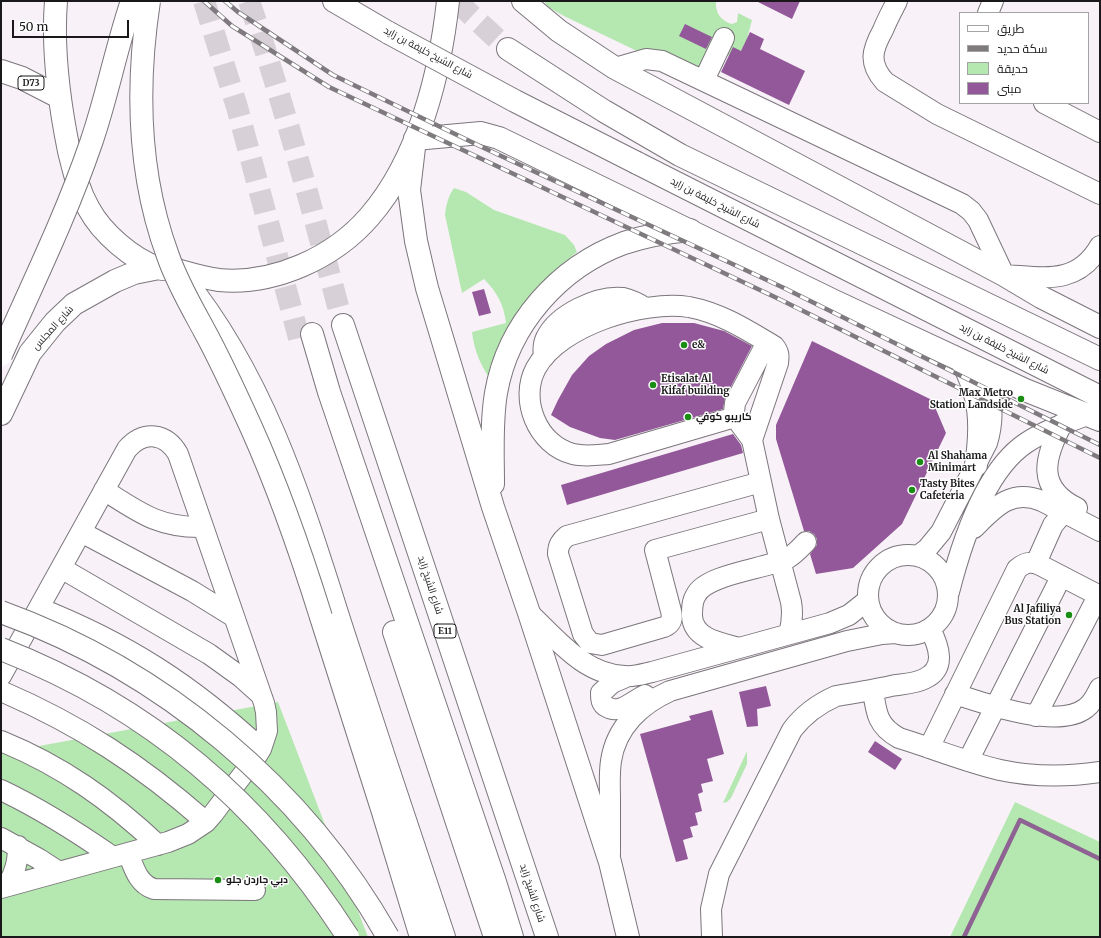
<!DOCTYPE html>
<meta charset="utf-8">
<style>
body{margin:0}
#map{position:relative;width:1101px;height:938px;overflow:hidden;background:#f8f2f8;font-family:Merriweather,Cairo,serif}
canvas{display:block}
.frame{position:absolute;inset:0;border:2px solid #1a181a;pointer-events:none}
.legend{position:absolute;left:959px;top:12px;width:130px;height:92px;box-sizing:border-box;background:#fff;border:1px solid #a3a3a3;margin:0;padding:5px 7px;list-style:none;font-size:12px;color:#1a181a}
.legend li{display:flex;align-items:center;gap:8px;height:20px}
.legend b{width:20px;border:1px solid #a3a3a3}
.scale{position:absolute;left:12px;top:20px;width:117px;height:18px;box-sizing:border-box;border:2px solid #1a181a;border-top:0;padding-left:5px;font-size:12px;line-height:14px;white-space:nowrap;color:#1a181a;-webkit-text-stroke:3px #fff;paint-order:stroke}
</style>
<div id="map">
<canvas width="1101" height="938"></canvas>
<div class="frame"></div>
<ul class="legend">
<li><b style="height:5px;background:#fff"></b>طريق</li>
<li><b style="height:5px;background:#7e7a7e"></b>سكة حديد</li>
<li><b style="height:11px;background:#b5e7b0"></b>حديقة</li>
<li><b style="height:11px;background:#935899"></b>مبنى</li>
</ul>
<div class="scale">50 m</div>
</div>
<script>
const g = document.querySelector('canvas').getContext('2d');
g.lineJoin = 'round';
function paint(path, color) { g.fillStyle = color; g.fill(path, 'evenodd'); }
function trace(path, color, width, dash) { g.strokeStyle = color; g.lineWidth = width; g.lineCap = dash ? 'butt' : 'round'; g.setLineDash(dash || []); g.stroke(path); }
function drawText(font, color, halo, rows, align = 'center') {
  g.font = font + ' Merriweather,Cairo,serif'; g.lineWidth = 3; g.setLineDash([]); g.textBaseline = 'middle'; g.strokeStyle = halo; g.fillStyle = color; for (const [text, x, y, turn = 0] of rows) {
    g.save(); g.translate(x, y); g.rotate((+turn || 0) * Math.PI / 180); g.textAlign = isNaN(turn) ? turn : align; if (halo) g.strokeText(text, 0, 0); g.fillText(text, 0, 0); g.restore();
  }
}
const green = new Path2D(`
 M544,1H716C715,13 721,21 732,24L737,22L738,13L752,20L741,61L725,54L710,86L564,16L548,7Z
 M454,188L466,192L494,210L565,235L574,245L577,252L547,277L522,307L490,379C480,364 474,350 472,332L506,323C504,305 497,292 484,279L462,293L445,215C446,205 448,197 454,188Z
 M278,702L368,937H1V753Z
 M747,751V764L731,798L727,802L723,803Z
 M1015,802L1100,842V937H950Z`);
const stream = new Path2D(`
 M964,937L1020,820L1100,859`);
const building = new Path2D(`
 M756,1H800L792,19Z
 M685,24L712,37L706,49L679,36Z
 M750,32L764,39L760,49L805,71L789,105L721,72L733,47L741,51Z
 M484,289L491,313L479,316L472,292Z
 M662,323H694L724,331L752,346L725,398L723,409L615,440L600,438L570,427L551,415L558,400L572,375L589,356L606,344L634,330Z
 M812,341L932,400L946,433L902,524L853,568L816,574L810,554L817,545V539L814,534L809,531H804L776,439V425Z
 M733,434L741,445L743,453L567,505L561,485Z
 M766,686L771,706L757,709L758,726L747,727L739,692Z
 M712,710L724,754L707,759L713,781L701,784L703,792L698,794L702,811L695,813L698,825L690,827L693,837L683,840L688,859L676,862L640,734L691,720L689,716Z
 M875,741L902,759L895,770L868,752Z`);
const highwayTunnel = new Path2D(`
 M204,1L237,107L299,338
 M249,1C285,107 314,216 343,325
 M456,1L508,49`);
const minor = new Path2D(`
 M897,1C892,11 887,20 883,30C872,50 868,63 885,82L937,114L1100,194
 M988,13L993,1
 M615,68L646,59L662,61L962,204L971,211L978,220L1004,275C1043,277 1077,286 1100,246
 M704,80L724,38
 M1044,103L1100,132
 M767,342L735,403L734,412L735,417L752,440L769,519L791,602C793,613 792,623 789,634
 M544,357C543,350 543,344 546,338C557,315 597,295 623,298C631,300 638,303 645,308
 M735,417L609,454C596,455 585,457 573,454C537,445 519,399 536,368C560,325 643,300 689,307C721,313 747,330 774,346C779,352 779,356 778,363L752,440
 M1062,424C1044,458 1036,488 1077,508
 M761,482L567,536C561,541 558,545 558,554L583,634L590,643L602,645L664,627C671,624 673,619 671,611L655,550L769,519
 M104,490C140,513 159,528 203,527
 M974,528C994,508 1011,488 1042,501L1100,531
 M81,532L192,591L234,617
 M868 595a40 40 0 1 1 80 0a40 40 0 1 1-80 0Z
 M918,556L927,549L941,532L987,443C995,417 993,394 980,369
 M1036,563L1053,525L1063,513
 M61,568L209,654L241,677L260,694
 M949,592C961,545 984,471 1026,443C1044,431 1066,423 1087,415
 M39,608C127,643 192,685 261,749
 M529,613C557,639 584,675 625,676C634,677 643,674 652,672L830,623L849,615L868,600
 M739,648C721,643 693,639 692,616C692,608 692,601 696,595C706,574 766,569 788,558C795,554 800,548 806,542
 M1,676L127,449C144,430 166,433 178,454L264,703L266,712L267,731L261,749L256,757L213,814L206,822L188,834L168,842L1,888
 M626,677L612,683L601,693C601,699 601,704 607,707C620,715 634,700 645,695
 M873,690C876,712 877,726 899,738C932,748 966,762 1000,770C1033,777 1067,777 1100,772
 M1,691C80,725 141,765 206,822
 M955,694C986,704 1058,730 1086,708C1093,703 1096,695 1100,688
 M1036,716L1098,596
 M1,741C62,766 110,800 158,845
 M929,748L1017,569C1025,562 1031,561 1040,565L1100,596
 M968,761L1061,577
 M1,790C41,809 77,832 113,857
 M1,838L39,859L59,872
 M128,853C134,868 138,884 154,889L255,890
 M610,854C610,836 610,819 610,801C610,788 609,774 611,761C616,727 641,704 670,691L847,641L882,634L896,633
 M7,886C15,873 18,862 18,846
 M712,937L711,909L719,874L792,730C804,714 818,704 836,696C854,693 873,690 891,686C901,684 914,684 924,679C947,669 939,646 930,629`);
const major = new Path2D(`
 M56,1C52,51 59,102 69,151C74,171 78,190 89,209C102,233 132,259 158,268C164,270 171,269 177,270C191,274 204,278 219,280C274,285 334,258 370,216C419,159 440,74 448,1
 M334,1L389,33
 M523,1L559,31L615,68L1004,275L1041,297L1100,327
 M1,71L22,78L59,97
 M415,139L481,133L499,138L834,301L1025,390L1100,420
 M637,163L1100,397
 M961,360C981,395 982,426 976,465
 M1,414L30,353L55,322L74,304L115,281L134,273L159,268`);
const highway = new Path2D(`
 M508,49L604,111L680,155L1100,359
 M415,139L409,190L416,241L427,288L493,507L529,613L610,862L628,937
 M183,278C269,384 305,514 346,641C378,740 411,838 444,937
 M343,325L547,937
 M312,334L329,392L495,882L512,937
 M493,484C493,454 491,423 496,393C508,324 559,267 624,243C645,236 668,232 690,230
 M321,617L383,812L421,937
 M394,632L495,937`);
const rail = new Path2D(`
 M204,1L232,26L329,87L779,299L1100,458
 M225,1L238,12L333,75L484,148L784,288L1100,445`);
const majorBridge = new Path2D(`
 M389,33L515,101L637,163`);
const highwayBridge = new Path2D(`
 M149,1C136,86 138,175 168,256C177,282 191,306 204,330C221,361 236,394 251,427C279,489 301,553 321,617
 M1,355C32,285 66,216 91,143C107,97 116,48 132,1
 M1,612C162,670 304,788 388,937
 M1,649C150,707 262,803 348,937`);
const markers = [
 [684,345,4,"#1a8d14"],
 [653,385,4,"#1a8d14"],
 [1021,399,4,"#1a8d14"],
 [688,417,4,"#1a8d14"],
 [920,462,4,"#1a8d14"],
 [912,490,4,"#1a8d14"],
 [1069,615,4,"#1a8d14"],
 [218,880,4,"#1a8d14"]
];
const shields = [
 [31,83,26],
 [445,631,22]
];
const shieldNames = [
 ["D73",31,83],
 ["E11",445,631]
];
const streetNames = [
 ["شارع الشيخ خليفة بن زايد",428,53,28],
 ["شارع الشيخ خليفة بن زايد",715,203,27],
 ["شارع المجلس",53,328,-48],
 ["شارع الشيخ خليفة بن زايد",1004,349,27],
 ["شارع الشيخ زايد",430,585,72],
 ["شارع الشيخ زايد",532,893,72]
];
const poiNames = [
 ["e&",692,345],
 ["Etisalat Al",661,379],
 ["Kifaf building",661,391],
 ["Max Metro",1013,393,"right"],
 ["Station Landside",1013,405,"right"],
 ["كاريبو كوفي",696,417],
 ["Al Shahama",928,456],
 ["Minimart",928,468],
 ["Tasty Bites",920,484],
 ["Cafeteria",920,496],
 ["Al Jafiliya",1061,609,"right"],
 ["Bus Station",1061,621,"right"],
 ["دبي جاردن جلو",226,880]
];
paint(green, '#b5e7b0');
trace(stream, '#8e6292', 4.5);
paint(building, '#935899');
trace(highwayTunnel, '#d7d1d7', 22, [22, 11]);
trace(minor, '#7b767b', 22);
trace(major, '#7b767b', 24);
trace(highway, '#7b767b', 24);
trace(minor, '#fff', 20);
trace(major, '#fff', 22);
trace(highway, '#fff', 22);
trace(rail, '#7e7a7e', 4.5);
trace(rail, '#fff', 3, [9]);
trace(majorBridge, '#7b767b', 24, []);
trace(highwayBridge, '#7b767b', 24, []);
trace(majorBridge, '#fff', 22);
trace(highwayBridge, '#fff', 22);
for (const [x, y, r, color] of markers) { const dot = new Path2D(); dot.arc(x, y, r, 0, 2 * Math.PI); g.fillStyle = color; g.fill(dot); trace(dot, '#fff', 1.5); }
for (const [x, y, w] of shields) { const box = new Path2D(); box.roundRect(x - w / 2, y - 7, w, 14, 3); g.fillStyle = '#fff'; g.fill(box); trace(box, '#1a181a', 1); }
drawText('bold 9px', '#1a181a', null, shieldNames);
drawText('10px', '#1a181a', '#fff', streetNames);
drawText('bold 10px', '#1a181a', '#fff', poiNames, 'left');
</script>
